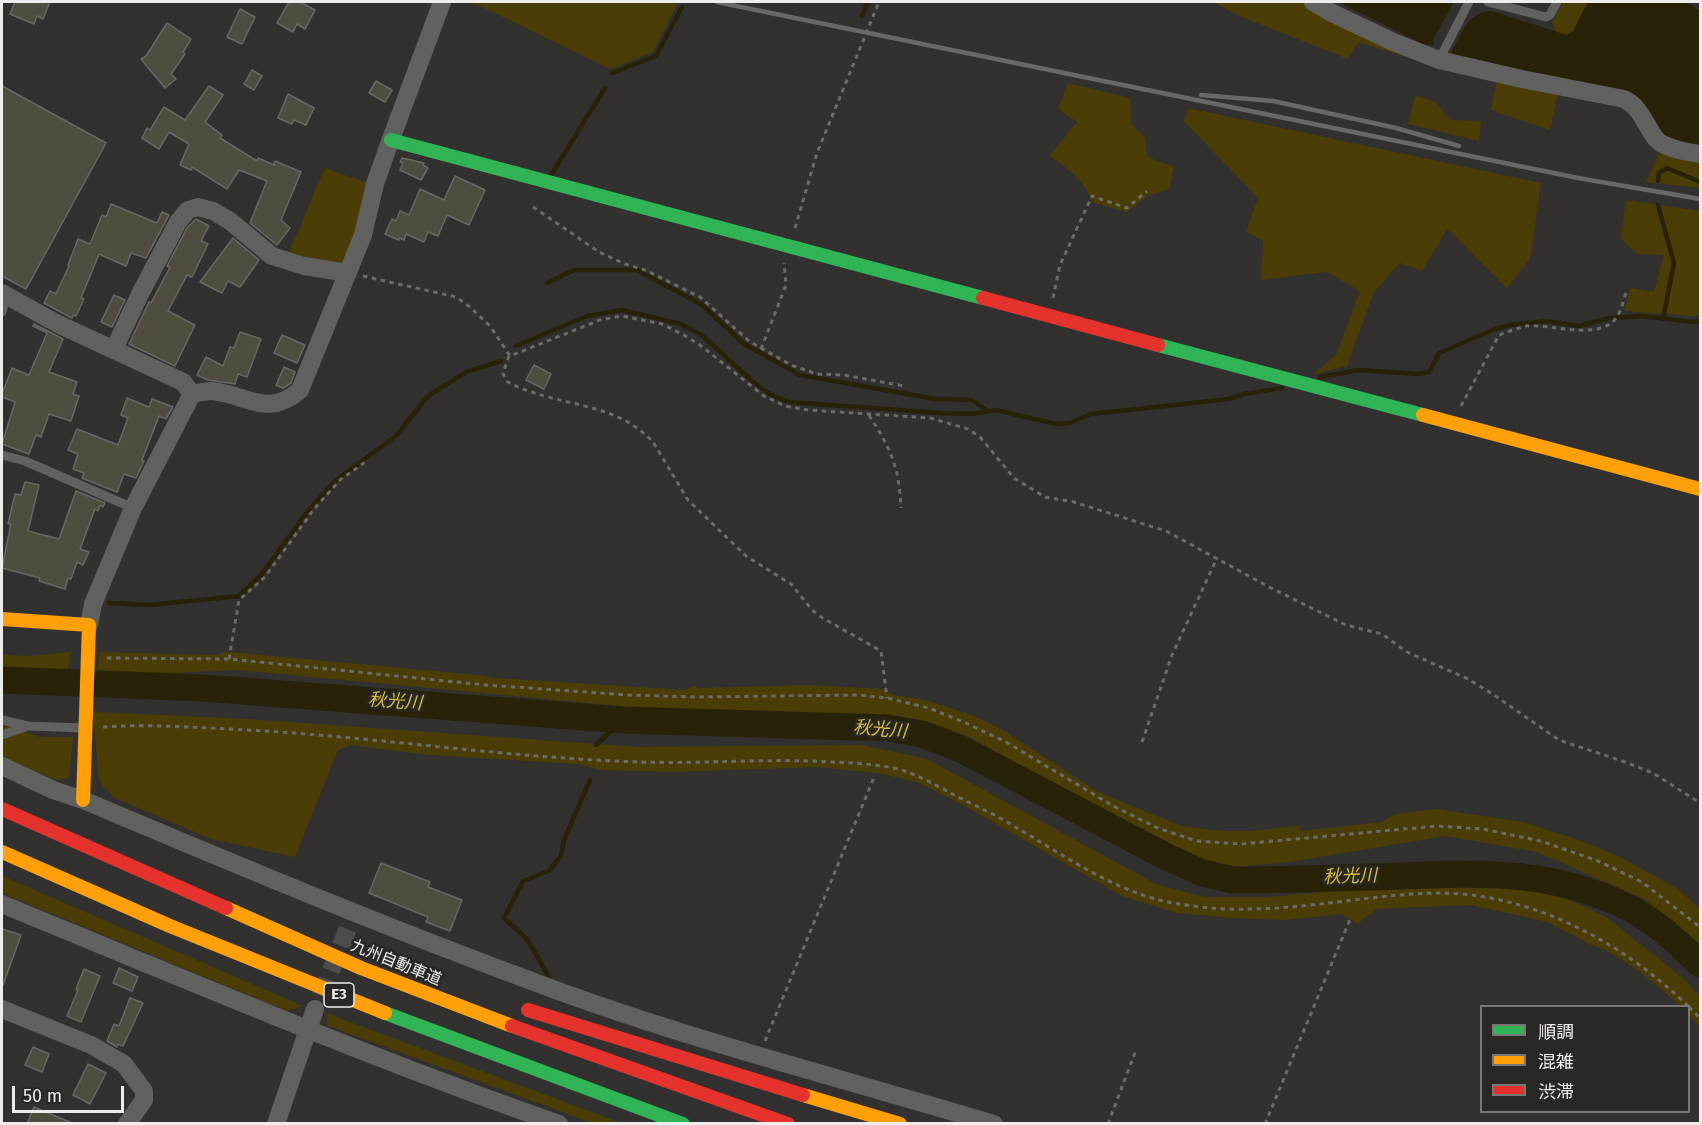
<!DOCTYPE html>
<meta charset="utf-8">
<style>
body{margin:0}
#map{position:relative;width:1702px;height:1125px;overflow:hidden;background:#32312f;font-family:"Fira Sans","Noto Sans JP",sans-serif}
canvas{display:block}
.frame{position:absolute;inset:0;border:3px solid #eeedeb;pointer-events:none}
.legend{position:absolute;left:1480px;top:1005px;width:210px;height:108px;box-sizing:border-box;background:#292825;border:2px solid #787774;margin:0;padding:8px 10px;list-style:none;font-size:18px;color:#eeedeb}
.legend li{display:flex;align-items:center;gap:12px;height:30px}
.legend b{width:30px;border:2px solid #787774}
.scale{position:absolute;left:12px;top:1086px;width:112px;height:27px;box-sizing:border-box;border:3px solid #eeedeb;border-top:0;padding-left:8px;font-size:18px;line-height:21px;white-space:nowrap;color:#eeedeb;-webkit-text-stroke:4px #292825;paint-order:stroke}
</style>
<div id="map">
<canvas width="1702" height="1125"></canvas>
<div class="frame"></div>
<ul class="legend">
<li><b style="height:8px;background:#30b455"></b>順調</li>
<li><b style="height:8px;background:#ff9f0a"></b>混雑</li>
<li><b style="height:8px;background:#e5322d"></b>渋滞</li>
</ul>
<div class="scale">50 m</div>
</div>
<script>
const g = document.querySelector('canvas').getContext('2d');
g.lineJoin = 'round';
function paint(path, color) { g.fillStyle = color; g.fill(path, 'evenodd'); }
function trace(path, color, width, dash) { g.strokeStyle = color; g.lineWidth = width; g.lineCap = dash ? 'butt' : 'round'; g.setLineDash(dash || []); g.stroke(path); }
function drawText(font, color, halo, rows, align = 'center') {
  g.font = font + ' "Fira Sans","Noto Sans JP",sans-serif'; g.lineWidth = 5; g.setLineDash([]); g.textBaseline = 'middle'; g.strokeStyle = halo; g.fillStyle = color; for (const [text, x, y, turn = 0] of rows) {
    g.save(); g.translate(x, y); g.rotate((+turn || 0) * Math.PI / 180); g.textAlign = isNaN(turn) ? turn : align; if (halo) g.strokeText(text, 0, 0); g.fillText(text, 0, 0); g.restore();
  }
}
const green = new Path2D(`
 M472,2H664L677,4L653,52L610,69Z
 M1214,2H1303L1327,18L1419,61L1358,42L1348,59L1237,15Z
 M1563,2H1588L1573,31L1567,35L1557,33L1552,24Z
 M1497,80L1558,94L1550,130L1491,110Z
 M1068,83L1130,98L1131,124L1145,137L1147,157L1174,167L1169,189L1149,195L1127,212L1092,202C1084,180 1068,168 1049,156L1077,122L1058,109Z
 M1415,95L1436,102L1450,120L1481,121L1479,141L1408,124Z
 M1188,108L1541,183L1530,259L1507,288L1447,229L1422,271L1400,263L1374,292L1347,366L1312,375L1336,355L1360,291L1326,272L1261,280L1263,241L1246,232L1258,198L1184,121Z
 M1660,151L1700,160V188L1646,182Z
 M325,168L367,183L348,260L339,265L288,255Z
 M1626,200L1700,211V315L1694,316L1625,311L1630,288L1654,292L1664,255L1637,254L1621,238Z
 M71,652L68,671L2,668V655L31,656Z
 M100,652L217,655L224,652L240,653L478,675L495,678L685,690L693,686L699,688L810,685L881,689L894,695L926,700L974,716L1001,729L1098,792L1181,826L1223,831H1252L1298,826L1301,831L1382,822L1395,814L1436,809L1523,822L1579,840L1620,857L1678,889L1700,909V944L1644,899L1537,852L1445,836L1290,862L1230,867L1174,852L970,737L896,716L631,707L238,670L97,676Z
 M93,712L248,719L639,747L862,745L927,759L1156,884L1204,897H1267L1460,879L1539,886L1606,917L1684,979L1700,997V1027L1689,1015L1688,1006H1680C1661,987 1617,951 1591,945L1548,922L1470,905L1377,909L1357,924L1342,914L1287,920L1232,918L1177,913L1122,896L963,805L920,783L883,774L818,767L671,772L601,770L578,764L429,755L351,745L338,750L295,857L211,839L113,797L99,781Z
 M2,725L40,737H73L69,778L56,780L2,757Z
 M2,876L303,1006L287,1011L2,893Z
 M326,1013L621,1123H592L328,1026Z`);
const water = new Path2D(`
 M1338,2H1454L1434,38V45L1423,44Z
 M1588,2H1687L1700,11V149L1662,138L1637,98L1455,57L1451,53C1462,33 1467,12 1492,11L1567,35L1573,31Z`);
const stream = new Path2D(`
 M862,16L868,2
 M612,73L656,56L682,7
 M551,175L605,88
 M1658,181L1659,173L1667,168L1700,182
 M1658,205L1674,263L1663,319
 M547,283L574,270H637L702,305L744,344L800,375L935,399L972,400L986,410
 M516,346L587,316L622,310L681,324L703,336L752,381L771,395L789,402L940,413L971,414L996,410L1056,424L1070,423L1091,414L1229,399L1244,394L1282,388
 M1320,377L1359,370L1419,374L1429,372L1439,353L1495,329L1510,325L1547,321L1579,326L1609,318L1641,316L1694,322L1700,321
 M109,603L150,605L239,596L261,575L308,511L336,480L396,436L428,396L466,372L501,361
 M596,745L623,720
 M549,977L527,939L504,918L523,881L549,871L561,856L564,840L590,780`);
const river = new Path2D(`
 M2,680L203,688L623,720L888,728L922,734L959,748L1169,858L1203,873L1233,880C1288,880 1343,878 1397,876C1482,873 1551,869 1629,908C1656,921 1679,944 1700,964`);
const building = new Path2D(`
 M15,2H50L43,19L37,16L34,24L10,14Z
 M289,2H300L315,10L305,29L297,24L293,32L277,23Z
 M240,9L255,17L242,44L227,37Z
 M167,23L191,39L183,52L185,54L171,74L176,79L165,88L141,59L146,56Z
 M252,70L262,76L254,90L244,84Z
 M376,81L392,90L385,102L369,93Z
 M2,86L106,143L26,289L2,276Z
 M209,86L223,95L205,122L222,135L220,138L257,161L258,158L274,165L275,161L301,172L281,220L290,228L277,245L250,223L267,181L239,170L227,189L192,167L191,170L180,165L189,144L169,132L159,149L142,138L147,128L150,130L164,107L185,120Z
 M288,94L314,108L306,125L294,120L292,124L278,118Z
 M402,158L424,163L423,165L428,168L421,180L400,170L403,163L400,162Z
 M455,176L485,190L469,225L447,215L438,236L428,232L424,242L406,234L404,240L399,238V240L385,234L392,219L396,221L400,211L409,215L420,189L444,200Z
 M111,204L157,223L162,212L169,215L146,258L131,253L126,266L99,254L81,298L84,299L76,316L74,315L72,318L44,303L50,291L56,294L69,266L68,265L78,239L90,244L102,215L106,217Z
 M196,219L209,226L201,241L208,244L192,277L187,275L168,311L195,325L175,366L129,344L149,302L151,303L170,267L167,266L187,228Z
 M233,238L259,260L240,287L228,281L222,293L200,282Z
 M114,295L125,300L112,327L101,322Z
 M34,324L63,339L49,372L77,382L73,394L79,396L71,421L49,414L41,437L36,435L29,454L2,444L15,402L2,397V394L12,368L29,375L47,333L33,326Z
 M240,332L261,339L247,377L238,374L235,384L208,380L197,375L206,357L223,366L230,347L234,348Z
 M282,335L305,345L297,363L274,353Z
 M534,365L551,374L544,389L526,380Z
 M284,367L295,372L291,383L283,388L276,385Z
 M127,398L149,407L152,399L173,407L166,419L159,416L142,460L144,461L136,478L124,474L117,492L82,478L84,473L73,469L78,454L68,450L77,429L118,445L128,418L121,415Z
 M25,482L39,485L28,531L59,539L76,491L105,503L103,507L100,505L98,511L95,509L80,549L89,552L83,565L77,562L71,579L68,578L65,589L39,581L40,578L2,568L11,524H8L15,494L21,495Z
 M381,863L430,882L428,887L462,900L450,931L426,922L428,917L369,893Z
 M2,929L21,935L3,985H2Z
 M119,968L138,977L132,991L113,983Z
 M84,969L100,976L81,1022L67,1016L78,990L76,989Z
 M130,998L143,1003L123,1046L118,1044L117,1047L107,1041L114,1024L119,1026Z
 M33,1047L49,1054L42,1072L25,1065Z
 M88,1064L106,1073L90,1104L73,1095Z
 M34,1107L72,1123V1124H27Z`);
const streetTunnel = new Path2D(`
 M321,996L350,923`);
const path = new Path2D(`
 M533,207L599,252L625,264L645,270L700,297L749,341L791,365L817,374L844,375L904,386
 M795,228L817,153L879,2
 M363,276L456,297L470,307L490,326L510,356L600,320L622,316L662,324L682,334L700,345L764,396L785,406L808,410L930,418L968,429L980,437L1014,478L1045,497L1074,502L1166,531L1271,588L1346,625L1382,634L1407,652L1468,679L1491,693L1559,740L1625,762L1653,773L1700,803
 M1053,298L1060,265L1092,196L1127,208L1147,191
 M761,349L786,285L784,263
 M509,356L503,373L506,381C555,408 613,399 653,442L688,500L746,556L791,584L812,610L821,617L881,651L887,698
 M1461,406L1499,335C1508,332 1517,328 1526,326C1551,323 1605,344 1619,313C1623,306 1624,297 1627,290
 M869,415C891,450 899,465 901,508
 M107,658L229,659L486,685L628,695L695,697L860,695L887,698L929,708L966,723L1006,742L1115,807L1160,829L1197,841L1241,844L1437,826L1483,829L1541,841L1598,861L1642,882L1700,927
 M229,659L239,600L265,577L314,509L340,480L368,460
 M103,727C145,724 186,727 228,729C366,735 503,758 641,762C705,764 769,758 832,762C854,763 876,764 898,769C919,775 939,787 958,797C978,807 998,816 1017,828C1065,856 1117,893 1173,903C1197,907 1223,910 1247,909C1311,909 1374,894 1438,893C1532,893 1622,942 1688,1006
 M1142,742L1172,655L1217,558
 M1689,1007L1700,1018
 M765,1041L875,775
 M1108,1124L1136,1050
 M1265,1124L1351,917`);
const lane = new Path2D(`
 M1488,2L1546,17L1550,15L1557,2
 M1439,60L1469,2
 M2,312L6,296
 M2,455L25,461L133,508
 M2,720L28,726
 M2,735L28,726L84,728`);
const street = new Path2D(`
 M1313,2L1330,12L1391,41L1439,60L1522,79L1624,99C1641,107 1645,125 1656,139C1665,149 1688,152 1700,154
 M2,293L58,324L183,382L192,394
 M114,349L140,294L178,222L188,210L198,207L213,211L230,221L272,256L304,266L348,273
 M192,394C198,393 205,391 211,391C247,394 267,419 300,390L363,235L375,184L388,147L442,2
 M89,625L93,604L133,508L192,394
 M2,766L53,790L83,800C246,869 409,937 575,997C713,1046 854,1082 994,1124
 M2,904C186,980 370,1058 559,1124
 M2,1009L91,1045L124,1064L144,1091V1100L127,1124
 M276,1124L315,1009`);
const fast = new Path2D(`
 M391,140L983,298
 M1158,345L1423,415
 M385,1013L683,1124`);
const slow = new Path2D(`
 M1423,415L1700,489
 M2,619L89,625L83,800
 M2,852L170,926L385,1013
 M226,908L361,968L512,1026
 M803,1095L900,1124`);
const jam = new Path2D(`
 M983,298L1158,345
 M2,809L226,908
 M528,1010L803,1095
 M512,1026L788,1124`);
const rail = new Path2D(`
 M717,2L1578,178L1700,199
 M1201,95L1273,101L1396,128L1459,146`);
const shields = [
 [339,995,30]
];
const shieldNames = [
 ["E3",339,995]
];
const streetNames = [
 ["九州自動車道",396,963,22]
];
const waterNames = [
 ["秋光川",395,702,4],
 ["秋光川",880,730,5],
 ["秋光川",1350,877,-2]
];
paint(green, '#4a3e06');
paint(water, '#282209');
trace(stream, '#282209', 4.5);
trace(river, '#282209', 27);
paint(building, '#4f4c40');
trace(building, '#686866', 1.5);
trace(streetTunnel, '#4e4d4b', 18, [18, 9]);
trace(path, '#6b6b6a', 3, [4.5, 4.5]);
trace(lane, '#616160', 9);
trace(street, '#616160', 18);
trace(fast, '#30b455', 14);
trace(slow, '#ff9f0a', 14);
trace(jam, '#e5322d', 14);
trace(rail, '#686866', 4.5);
for (const [x, y, w] of shields) { const box = new Path2D(); box.roundRect(x - w / 2, y - 12, w, 24, 4.5); g.fillStyle = '#292825'; g.fill(box); trace(box, '#eeedeb', 1.5); }
drawText('bold 15px', '#eeedeb', null, shieldNames);
drawText('16px', '#eeedeb', '#292825', streetNames);
drawText('italic 18px', '#dabd45', '#292825', waterNames);
</script>
